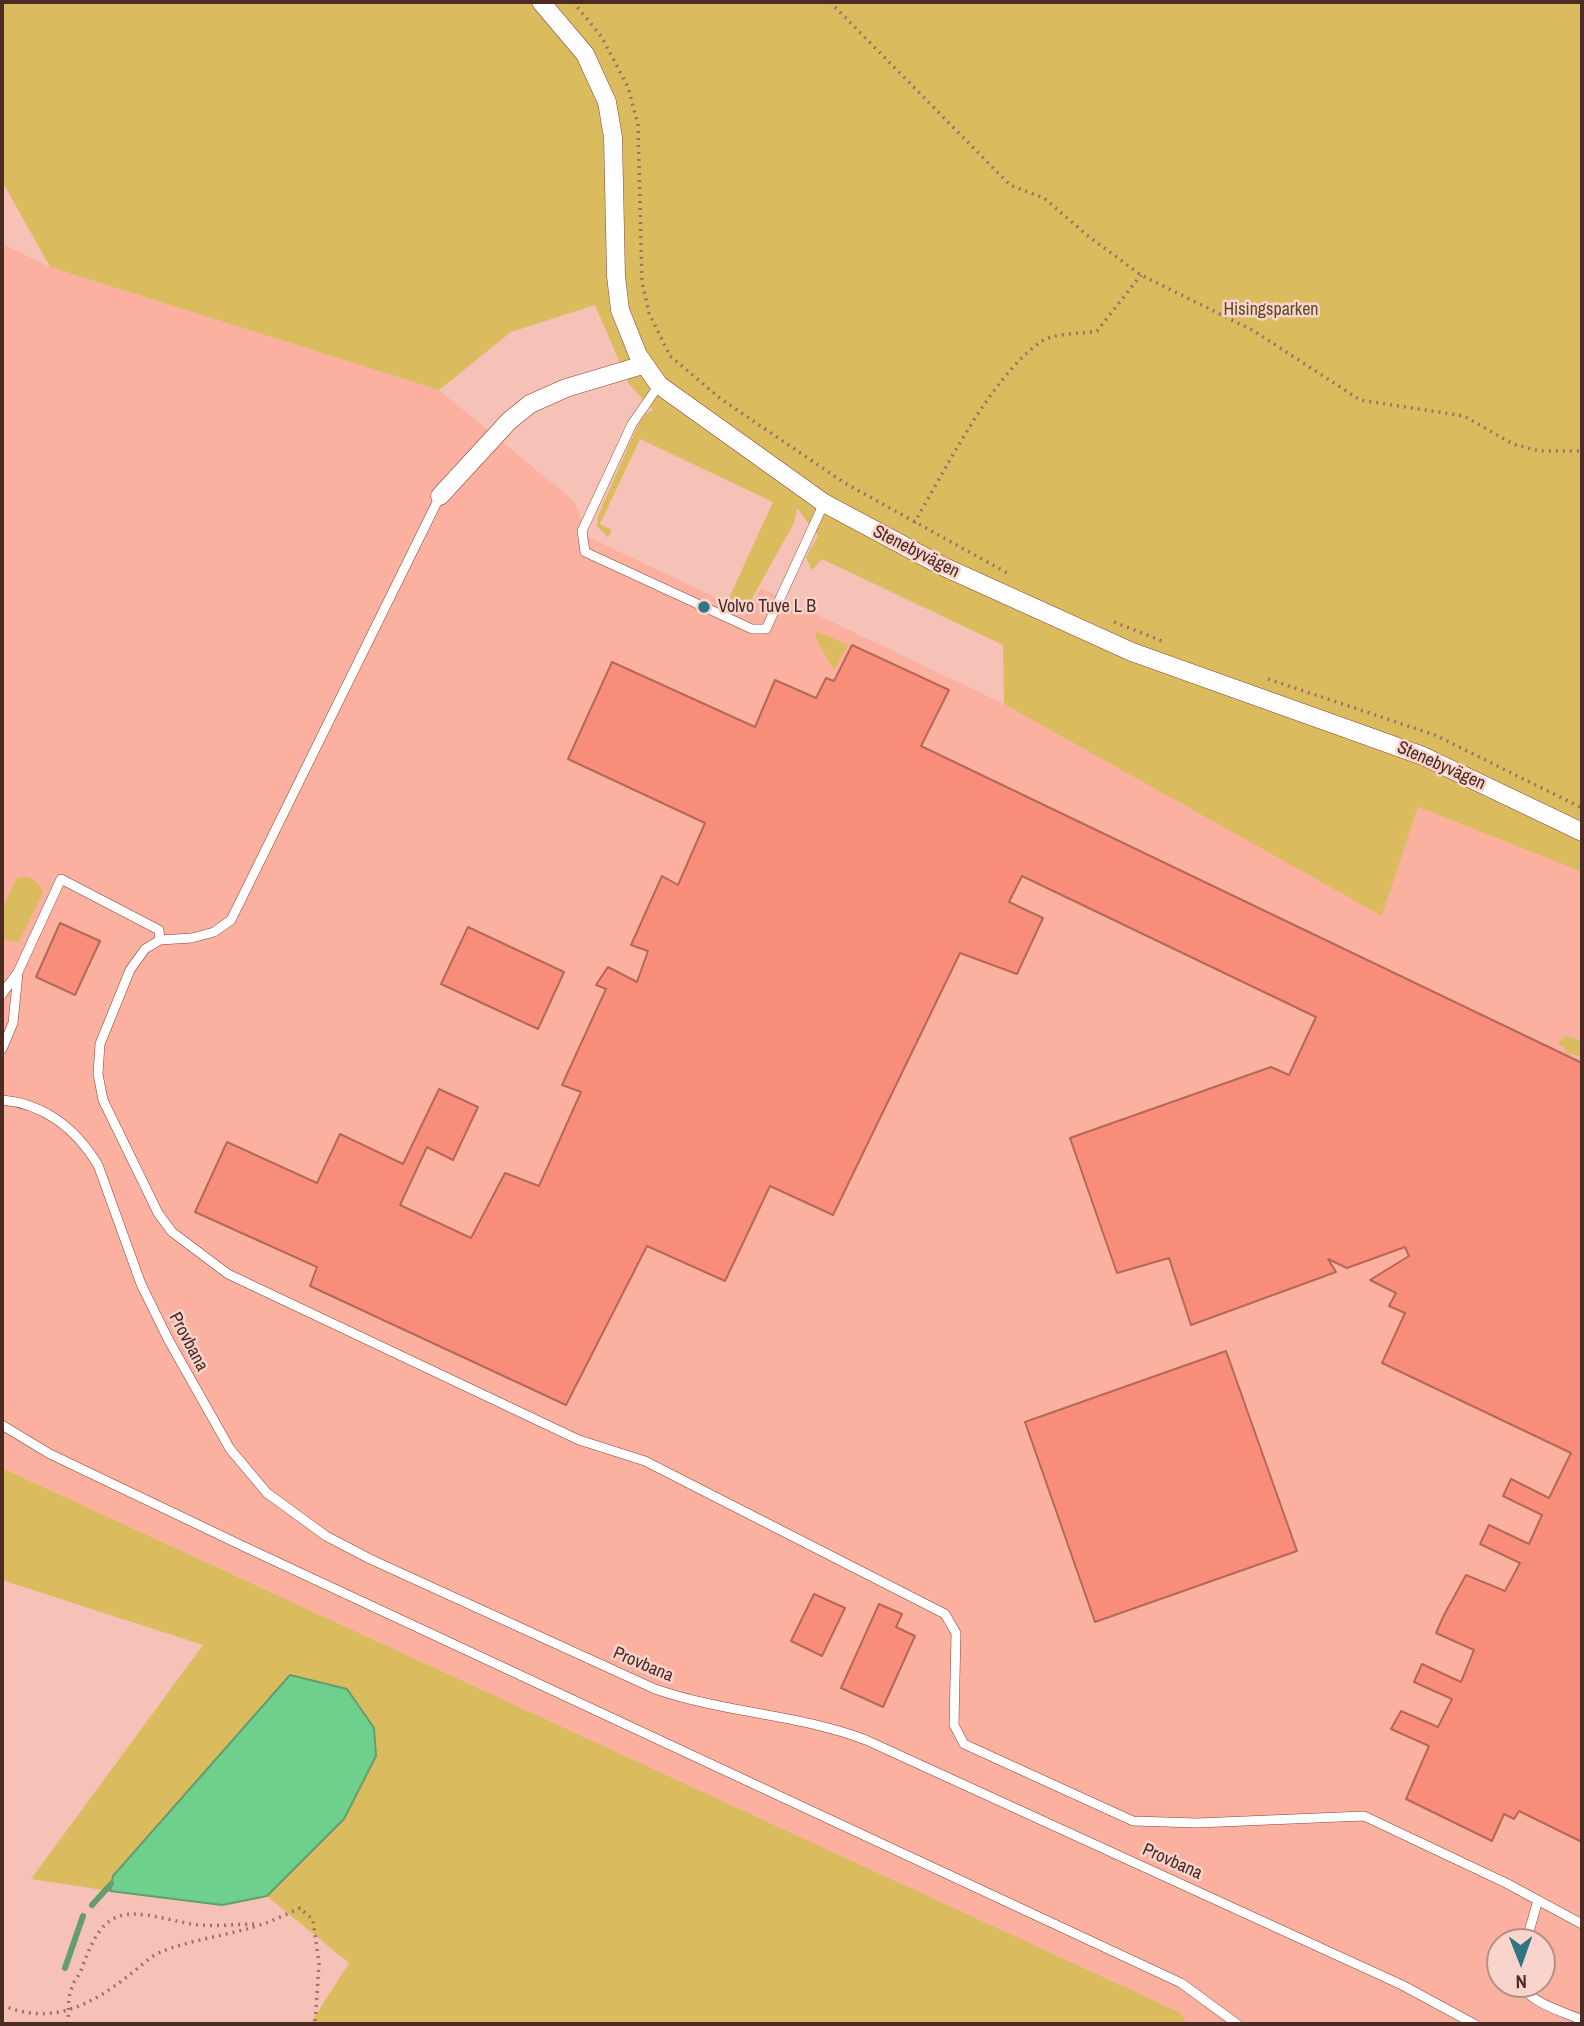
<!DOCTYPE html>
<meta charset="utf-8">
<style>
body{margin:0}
#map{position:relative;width:1584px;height:2026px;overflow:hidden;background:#f6c2b7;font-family:"Archivo Narrow",sans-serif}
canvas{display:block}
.frame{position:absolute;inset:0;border:4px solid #4c2b24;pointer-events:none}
.north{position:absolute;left:1486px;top:1928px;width:70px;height:70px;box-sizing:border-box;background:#f8d4cc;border:2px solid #b39089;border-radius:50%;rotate:179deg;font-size:19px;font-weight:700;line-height:28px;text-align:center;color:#4c2b24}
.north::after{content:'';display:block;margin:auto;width:24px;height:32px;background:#2f7582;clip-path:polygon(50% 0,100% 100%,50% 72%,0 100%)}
</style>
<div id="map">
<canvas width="1584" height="2026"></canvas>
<div class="frame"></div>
<div class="north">N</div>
</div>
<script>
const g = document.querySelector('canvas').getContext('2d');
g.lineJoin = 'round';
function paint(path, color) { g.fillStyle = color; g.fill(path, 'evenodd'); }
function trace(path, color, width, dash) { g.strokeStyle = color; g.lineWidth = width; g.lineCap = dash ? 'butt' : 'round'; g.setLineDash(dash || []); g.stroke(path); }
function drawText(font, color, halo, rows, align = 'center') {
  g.font = font + ' "Archivo Narrow",sans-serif'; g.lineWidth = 5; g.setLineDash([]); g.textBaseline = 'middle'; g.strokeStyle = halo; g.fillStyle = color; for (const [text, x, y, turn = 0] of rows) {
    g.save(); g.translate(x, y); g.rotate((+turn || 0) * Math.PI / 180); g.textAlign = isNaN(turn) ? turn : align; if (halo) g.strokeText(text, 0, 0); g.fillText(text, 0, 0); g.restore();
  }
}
const built = new Path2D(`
 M2,244L50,267L439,390L574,501L588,537L747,612L761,588L1004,704L1382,915L1418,807L1582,872V2024H1188L1179,2012L2,1468ZM1500,1942H1542V1984H1500Z`);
const green = new Path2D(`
 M2,2H1582V872L1418,807L1382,916L1004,704L1003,645L822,559L812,570L806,557L818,536L797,508L794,523L748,606L729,598L773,502L640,439L600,524L612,530L608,537L597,526L598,516L636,429L644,415L653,410L629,384L595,305L511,332L439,390L50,267L2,181Z
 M816,631L848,645L834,671L816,638Z
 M27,876L38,883L43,892L19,942L2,940V910L16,879Z
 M1582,1027V1056L1564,1053L1566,1049L1558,1043L1566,1036L1579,1040Z
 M2,1468L1179,2012L1188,2024H310L349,1963L267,1896L344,1819L290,1675L113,1876L110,1891L31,1879L203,1645L2,1580Z`);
const water = new Path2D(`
 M290,1675L347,1689L374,1728L376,1756L344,1819L267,1896L222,1905L110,1891L113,1876Z`);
const stream = new Path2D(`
 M92,1905L111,1884
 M65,1968L83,1916`);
const building = new Path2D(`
 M852,645L949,690L921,746L1582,1063V1842L1519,1811L1514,1819L1504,1814L1492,1841L1406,1799L1429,1746L1391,1729L1401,1711L1438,1727L1452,1699L1414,1682L1422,1664L1461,1682L1474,1650L1436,1633L1444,1615L1466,1575L1505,1591L1520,1563L1480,1544L1489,1525L1529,1544L1542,1515L1503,1496L1511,1479L1549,1498L1571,1453L1382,1363L1405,1313L1389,1306L1396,1293L1370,1280L1409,1256L1405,1247L1347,1268L1328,1259L1336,1272L1191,1325L1169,1258L1117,1273L1070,1138L1271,1067L1289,1075L1316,1017L1022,876L1009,902L1043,918L1017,974L960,953L833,1215L770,1186L725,1281L647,1246L566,1405L310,1286L317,1267L195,1212L227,1142L317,1183L340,1134L403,1164L439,1089L478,1107L453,1160L427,1147L400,1205L471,1238L505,1173L539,1186L581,1092L562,1085L606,989L596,985L608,967L637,982L648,951L631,945L662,876L678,885L705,823L568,759L612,662L755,727L775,680L816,698L826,678L834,681Z
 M60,923L100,941L75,995L36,977Z
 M468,927L564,972L538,1029L441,984Z
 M1226,1351L1297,1551L1095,1622L1025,1422Z
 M814,1594L845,1608L822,1656L791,1641Z
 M879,1604L902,1614L896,1627L915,1636L883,1707L841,1688Z`);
const path = new Path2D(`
 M573,2L601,36L628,87L638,125L642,282L649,313L670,356L721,399L843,482L1009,574
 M830,2L1010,185L1044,198L1088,236L1141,275L1254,331L1360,400L1464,416L1513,444L1539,451H1582
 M914,523C946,469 989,380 1039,343C1051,333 1081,334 1097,331L1141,275
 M1114,622L1162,641
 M1268,679L1435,735L1582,808
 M2,2005C50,2026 90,2006 128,1976C139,1968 150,1956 163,1951C197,1938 232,1935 266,1923C277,1919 289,1913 300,1908L313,1920L319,1963L315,2024
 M68,2024C69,2011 67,1999 72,1987C74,1980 80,1975 82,1968C105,1902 126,1910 186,1923C208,1928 234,1924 256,1924`);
const lane = new Path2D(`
 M659,385L632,424L582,531L585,552L752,629H766L824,503
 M440,496L231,920L214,932L192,938L160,940L145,949L130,970L100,1044L98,1074L103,1100L158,1213L172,1232L228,1274L579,1440L645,1461L945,1614L956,1633L954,1725L964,1744L1133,1821L1197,1823L1364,1816L1506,1883L1582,1924
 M2,994L18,972L61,879L159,930L160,940
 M2,1049L13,1023L18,973
 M2,1100C45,1104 76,1129 98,1165L141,1284L168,1339L230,1449L267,1493L326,1536L370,1559L655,1689C724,1713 798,1714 866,1740L1402,1985L1474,2024
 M2,1425L50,1454L247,1548L1181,1983L1237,2024
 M1526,1942L1538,1900
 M1520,1984C1532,2004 1562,2011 1582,2020`);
const street = new Path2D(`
 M541,2L585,54L607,102L613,137L616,276L620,310L638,355L659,385L824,503L940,565L1132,652L1423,756L1582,832
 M440,496L509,421L530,404L566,388L643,365`);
const markers = [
 [704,607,7,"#2f7582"]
];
const parkNames = [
 ["Hisingsparken",1271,310]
];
const streetNames = [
 ["Stenebyvägen",916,552,27],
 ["Stenebyvägen",1441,766,24],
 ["Provbana",188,1342,62],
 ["Provbana",643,1665,23],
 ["Provbana",1172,1862,24]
];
const poiNames = [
 ["Volvo Tuve L B",718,607]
];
paint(built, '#fbb0a0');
paint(green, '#dabc5e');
paint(water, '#6fcf8d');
trace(water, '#649e6e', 2);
trace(stream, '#649e6e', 6);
paint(building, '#f88e79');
trace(building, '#b66858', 2);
trace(lane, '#8c4234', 10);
trace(street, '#8c4234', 19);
trace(path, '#9c726a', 3.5, [2, 5]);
trace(lane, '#fff', 9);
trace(street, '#fff', 18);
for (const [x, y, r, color] of markers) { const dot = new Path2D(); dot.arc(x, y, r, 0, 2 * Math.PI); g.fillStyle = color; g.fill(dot); trace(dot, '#f8d4cc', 2.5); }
drawText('18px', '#5c4e22', '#f8d4cc', parkNames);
drawText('18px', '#4c2b24', '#f8d4cc', streetNames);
drawText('18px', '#4c2b24', '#f8d4cc', poiNames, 'left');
</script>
